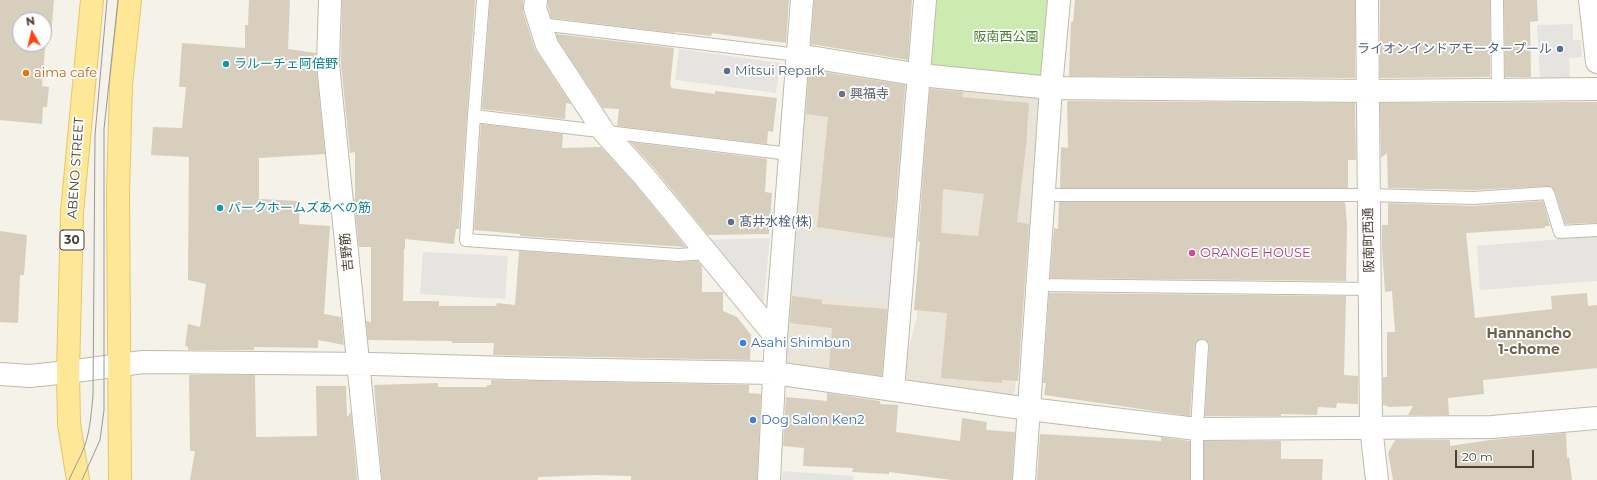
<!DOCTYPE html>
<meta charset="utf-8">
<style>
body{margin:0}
#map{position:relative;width:1597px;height:480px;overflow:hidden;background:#f5f2e9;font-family:Montserrat,sans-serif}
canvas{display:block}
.north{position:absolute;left:12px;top:12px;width:40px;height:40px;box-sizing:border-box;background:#fff;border:1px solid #b6b4af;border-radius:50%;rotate:352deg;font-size:11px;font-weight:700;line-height:16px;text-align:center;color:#494337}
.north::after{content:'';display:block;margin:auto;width:14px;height:18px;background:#ff4516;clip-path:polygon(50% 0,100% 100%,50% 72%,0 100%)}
.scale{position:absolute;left:1455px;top:450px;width:79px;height:18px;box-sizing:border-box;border:2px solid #494337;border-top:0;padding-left:5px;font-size:12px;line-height:14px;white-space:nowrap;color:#494337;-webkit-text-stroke:3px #fff;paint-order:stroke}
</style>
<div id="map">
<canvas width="1597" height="480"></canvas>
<div class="north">N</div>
<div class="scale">20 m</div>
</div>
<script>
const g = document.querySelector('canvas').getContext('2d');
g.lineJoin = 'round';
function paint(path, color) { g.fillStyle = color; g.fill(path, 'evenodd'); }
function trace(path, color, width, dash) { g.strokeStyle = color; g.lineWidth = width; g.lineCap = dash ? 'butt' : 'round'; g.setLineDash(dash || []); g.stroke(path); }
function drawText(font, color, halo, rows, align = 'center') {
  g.font = font + ' Montserrat,"Noto Sans JP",sans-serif'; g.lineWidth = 3.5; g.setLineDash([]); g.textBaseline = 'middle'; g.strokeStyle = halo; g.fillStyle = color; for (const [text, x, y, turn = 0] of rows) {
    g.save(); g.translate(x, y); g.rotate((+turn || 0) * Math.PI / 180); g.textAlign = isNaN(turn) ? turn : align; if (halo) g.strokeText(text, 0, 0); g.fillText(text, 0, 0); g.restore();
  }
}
const residential = new Path2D(`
 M812,69L913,83L889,380L788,367L782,360L804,74Z
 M930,85L1038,94L1042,101L1015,391L1010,398L906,385L901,376L917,317L925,89Z`);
const green = new Path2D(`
 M935,0H1050L1042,77L929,66Z`);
const parking = new Path2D(`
 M1573,24V40H1581L1582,57L1569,58L1570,78L1540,79L1537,25Z
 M679,49L780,63L776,93L675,80Z
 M794,232L896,245L889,303L788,291Z
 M1597,236V281L1480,290L1477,246Z
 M770,238L763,307L704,240Z
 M423,252L508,256L505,299L420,294Z
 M783,471L854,476L853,480H782Z`);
const building = new Path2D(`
 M0,0H54L51,37H46L42,86L49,87L47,107H43L42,124L0,120ZM20,20H44V44H20Z
 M249,0H290L288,49L316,53V65L325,154L259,158V199L300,201L299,224L330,226L324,314L341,317L344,345L318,340V348L254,347V350H188V347L185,346L188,324L200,327L206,284L188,280L189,157L151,155L153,127L182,128L186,87H179L182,43L245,48V25H248Z
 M342,0H475L459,229H456L454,244L405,239V249H404L403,301H439V306H496L497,303L515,305L519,251L678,262L698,261L702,267V292H723V311L737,317L751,335L750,360L493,355L494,343H452V341L368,340L366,321L371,322V247H359L354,199H355V152L350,153L341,64Z
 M490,0H523V12L535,49L571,104L566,103L565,119L482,109Z
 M548,0H789L786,43L712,33L711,36L675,32V33L551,18L548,7Z
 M814,0H912L908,60L811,44Z
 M1075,0H1355V78L1069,76L1071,22H1073Z
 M1380,0H1490V77L1380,78Z
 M1504,0H1537L1538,21L1530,22L1531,77H1505Z
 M556,34L674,48L670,86H672L671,88L715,94V91L777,98L773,132L768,131L767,144L617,126L619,109L603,108L558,40Z
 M809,70L905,85L893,238L817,227L828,117L806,114Z
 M930,89L963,92L962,97L1029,103L1026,146L1017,222L1029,224L1018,381L1002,380V383L941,378L947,313L914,310L920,242L918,241ZM943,189L984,194L978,236L941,233Z
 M1069,101L1355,103L1356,160H1348V188H1060L1061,147L1068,148L1067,102Z
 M1597,102V223L1565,224L1555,191L1550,186L1473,190L1388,188L1387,153L1381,158L1380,103Z
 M481,124L563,134L562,148L601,147L634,183L686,247L520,236V234L474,230Z
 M630,142L767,159L765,192L772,193L769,234L708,235L653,167Z
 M1543,201L1550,226H1545V228L1466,233L1475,318L1552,309L1551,296L1587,293L1588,306L1597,305V368L1483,380L1484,394L1448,398L1449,415H1408L1413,406L1388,407V406L1383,405V377H1387V332H1395L1392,291L1385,292L1382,250V225H1388V203L1473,206Z
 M1059,202H1345L1347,225L1346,281L1050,278L1054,228L1058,229Z
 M0,231L27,235L24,275H20L18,323L0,322Z
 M1049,293L1346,296L1344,375L1358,376V404L1337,403L1336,408L1318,407L1317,415L1281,414V416H1205L1209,346L1206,340L1202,339L1196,342L1195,346L1190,416L1044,395L1046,383H1043Z
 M792,296L822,300V304L887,309L882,376L829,368L832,328L790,323Z
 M189,375H255L256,437L317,436L316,386H346L347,417L351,412L357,480H190L195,451H190Z
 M491,380L749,385V393L761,394L757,480H631V476L596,475L538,477V480H382L374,385L438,383V387H487V385H491Z
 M827,393L880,401V404L898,405L896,432L960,441L962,418L987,422L986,430L1015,432L1012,480H952L889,472V474L852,472L853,468L803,466L804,448L783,446L786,397L827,401Z
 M1566,433L1567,458L1569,457L1572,480H1393L1388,453L1395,440H1450V446L1490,440Z
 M1040,434L1161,441V437L1190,441V480H1037Z
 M1204,441H1281V459H1323L1322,480H1204Z`);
const service = new Path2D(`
 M483,0L474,116L466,240L678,255L707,253
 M1497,0L1498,90
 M540,24L798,55
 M474,116L790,154
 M1044,195H1369L1473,198L1548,193L1560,232L1597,230
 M1038,285L1370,289
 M1197,480V429L1202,346`);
const minor = new Path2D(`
 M330,0L328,64L370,480
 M536,0L535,8L547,45L604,132L643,175L776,337
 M1367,0L1371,427L1377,480
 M1590,0L1597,62
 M798,55L920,75L1051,88L1368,91L1597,89
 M0,374L30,376L68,372L143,362L373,364L544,369L774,373L1029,409L1197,429L1492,427L1597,418
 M893,390L925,0
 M769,480L776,337L802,0
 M1024,480L1051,88L1059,0`);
const primary = new Path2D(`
 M78,480L69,424L68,372L72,212L92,0
 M120,480L118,193L121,85L130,0`);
const tram = new Path2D(`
 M69,480C73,471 77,463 81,455C90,436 91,415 93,396L95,135L107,0
 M82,480L100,440L104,410V129L118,0`);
const markers = [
 [1560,49,4,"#5c6f8a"],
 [226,64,4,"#0f9aa8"],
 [727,71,4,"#5c6f8a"],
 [26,73,4,"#e8710a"],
 [842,94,4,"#6b7280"],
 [220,208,4,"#0f9aa8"],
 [731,222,4,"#5c6f8a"],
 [1192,253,4,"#d1479c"],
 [743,343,4,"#3f7fe0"],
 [753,420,4,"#3f7fe0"]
];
const shields = [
 [72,240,24]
];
const shieldNames = [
 ["30",72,240]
];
const parkNames = [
 ["阪南西公園",1006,37]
];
const serviceNames = [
 ["ライオンインドアモータープール",1552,49,"right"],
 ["Mitsui Repark",735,71],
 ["髙井水栓(株)",739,222]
];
const cultureNames = [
 ["ラルーチェ阿倍野",234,64],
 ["パークホームズあべの筋",228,208]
];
const foodNames = [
 ["aima cafe",34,73]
];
const worshipNames = [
 ["興福寺",850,94]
];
const streetNames = [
 ["ABENO STREET",76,168,-86],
 ["阪南町西通",1369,240,-91],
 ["吉野筋",347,252,-96]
];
const hotelNames = [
 ["ORANGE HOUSE",1200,253]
];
const shopNames = [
 ["Asahi Shimbun",751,343],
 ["Dog Salon Ken2",761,420]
];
const neighbourhoodNames = [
 ["Hannancho",1529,334],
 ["1-chome",1529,350]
];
paint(residential, '#e9e4d7');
paint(green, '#cdeab1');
paint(parking, '#e6e4e1');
paint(building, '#d7cebe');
trace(service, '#c1baab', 14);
trace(minor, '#c1baab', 24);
trace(primary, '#e7c764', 24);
trace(service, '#fff', 12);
trace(minor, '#fff', 22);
trace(primary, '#ffe798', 22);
trace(tram, '#989898', 1);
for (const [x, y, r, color] of markers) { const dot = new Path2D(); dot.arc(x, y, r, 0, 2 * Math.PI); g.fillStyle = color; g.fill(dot); trace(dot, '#fff', 1.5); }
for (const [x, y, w] of shields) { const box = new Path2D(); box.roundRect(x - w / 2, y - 10, w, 20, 3); g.fillStyle = '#fff'; g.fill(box); trace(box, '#494337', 1); }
drawText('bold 12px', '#494337', null, shieldNames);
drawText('13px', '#437d28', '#fff', parkNames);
drawText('13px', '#4e5e75', '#fff', serviceNames, 'left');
drawText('13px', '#0d838f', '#fff', cultureNames, 'left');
drawText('13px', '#c56008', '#fff', foodNames, 'left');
drawText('13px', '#5b616d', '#fff', worshipNames, 'left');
drawText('13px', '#494337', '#fff', streetNames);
drawText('13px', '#b23c85', '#fff', hotelNames, 'left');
drawText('13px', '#366cbe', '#fff', shopNames, 'left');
drawText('bold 14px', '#6c614e', '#fff', neighbourhoodNames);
</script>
